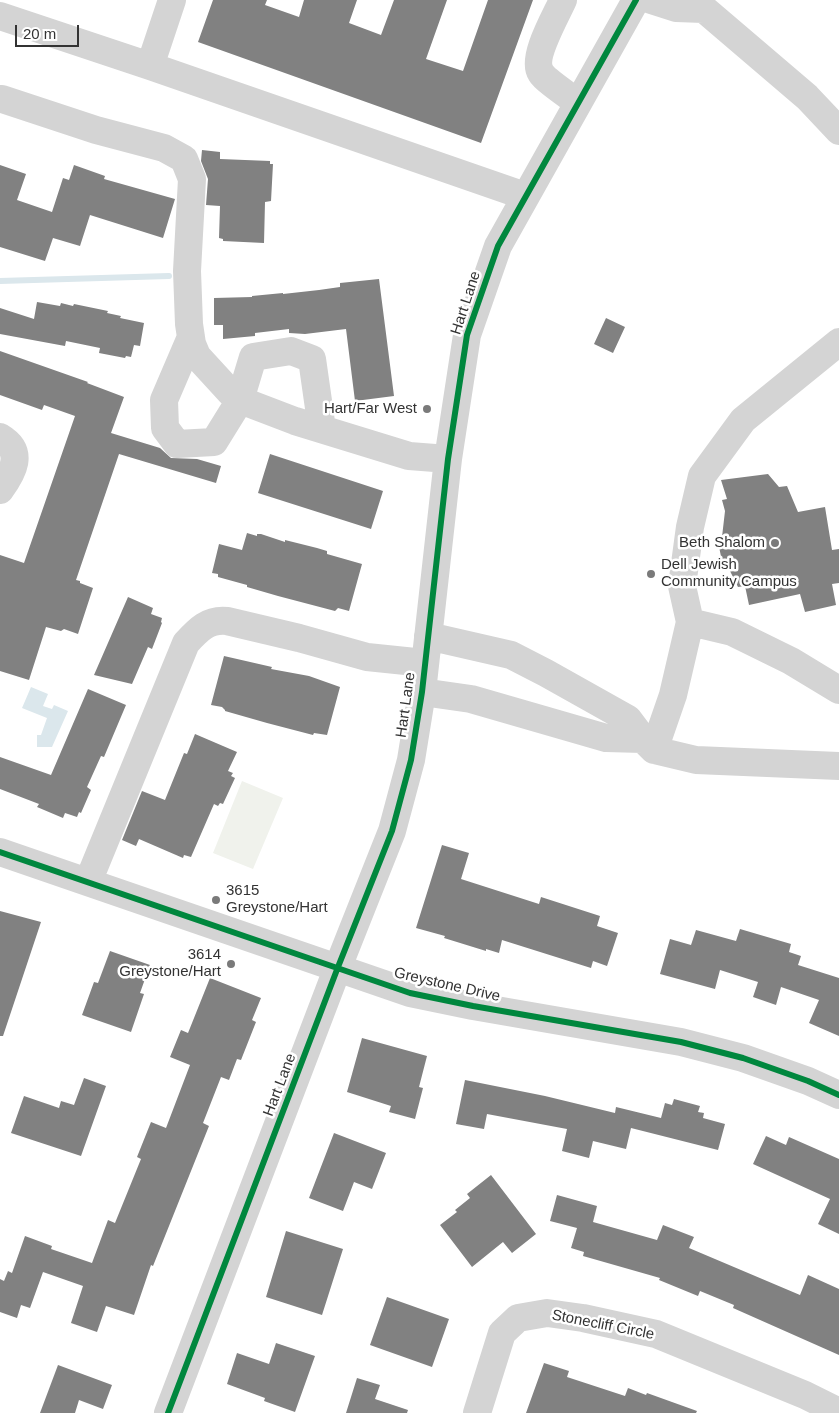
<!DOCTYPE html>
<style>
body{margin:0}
#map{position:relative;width:839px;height:1413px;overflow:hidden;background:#fff;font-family:Helvetica,sans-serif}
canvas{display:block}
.scale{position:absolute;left:15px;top:25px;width:64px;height:22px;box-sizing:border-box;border:2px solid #333;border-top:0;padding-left:6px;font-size:15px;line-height:18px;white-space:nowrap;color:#333;-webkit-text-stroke:4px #fff;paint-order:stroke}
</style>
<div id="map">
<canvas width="839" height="1413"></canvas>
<div class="scale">20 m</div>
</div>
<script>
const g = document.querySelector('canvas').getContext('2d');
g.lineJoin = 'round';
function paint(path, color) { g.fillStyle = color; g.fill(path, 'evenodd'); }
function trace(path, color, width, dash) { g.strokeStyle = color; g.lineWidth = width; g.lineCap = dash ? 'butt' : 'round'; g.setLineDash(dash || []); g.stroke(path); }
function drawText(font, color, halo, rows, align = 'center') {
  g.font = font + ' Helvetica,sans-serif'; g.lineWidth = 5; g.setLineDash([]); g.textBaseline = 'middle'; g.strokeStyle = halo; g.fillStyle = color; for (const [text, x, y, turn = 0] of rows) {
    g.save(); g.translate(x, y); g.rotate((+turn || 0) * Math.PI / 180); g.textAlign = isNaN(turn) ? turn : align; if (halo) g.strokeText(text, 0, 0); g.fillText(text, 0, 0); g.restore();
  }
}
const green = new Path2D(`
 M242,781L283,798L253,869L213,853Z`);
const water = new Path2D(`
 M31,687L48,694L43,706L52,709L54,705L68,711L52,747H37V735H41L47,718L22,708Z`);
const stream = new Path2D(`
 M0,281L169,276`);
const building = new Path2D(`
 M213,0H267L265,5L299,17L304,0H357L349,23L381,35L394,0H447L426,59L463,71L488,0H533L481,143L198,42Z
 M202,150L220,152V159L270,161V164H273L271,201L265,202L264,243L223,241V239L219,238L220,206L206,205L208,179L201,161Z
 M0,165L26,174L17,200L52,212L63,178L69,180L74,165L105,176L104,179L175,199L163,238L90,215L80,246L53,238L45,261L0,247Z
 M379,279L394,396L355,401L346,329L305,334L289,333V329L255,333V336L223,339V325H214V298L252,297V296L283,293V294L319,290L340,287V283Z
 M37,302L60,306L61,303L73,306L74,304L108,311L107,313L121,316L120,318L144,323L140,346L134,345L131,357L126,356L125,358L99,353L100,348L66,341L65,346L0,334V308L34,319Z
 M606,318L625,327L613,353L594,344Z
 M0,351L88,382L87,383L124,397L111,433L160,448L171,458L197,459L221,466L216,483L119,454L76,580L80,581V583L93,588L78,634L64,629L61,631L46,627L29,680L0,671V555L24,563L75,416L44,405L42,410L0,395Z
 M270,454L383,491L371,529L258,493Z
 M768,474L779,487L787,486L798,512L825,507L832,550L839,549V583L832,584L836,605L805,612L800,594L749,605L745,586L738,587L729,569L724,571L717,537H722L725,511L722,500L727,499L721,480Z
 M247,533L257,536V534H261L285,542V540L317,548L327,551V554L362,564L349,611L338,608L335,611L278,596L247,587V585L218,577V574L212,573L219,544L242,550Z
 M128,597L153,608L151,614L162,618L161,622L162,623L152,649L148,647L132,684L94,675Z
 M224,656L272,667L271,669L309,676L340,687L327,735L314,733L313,735L267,723L225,711V710L222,707L211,705Z
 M88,689L126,705L104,757L101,756L87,787L91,790L81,813L79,812L77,817L65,813L63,818L37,807L39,804L0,789V757L51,775Z
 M195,734L237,752L228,771L233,773L231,776L235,778L223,804L220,803L218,806L214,804L191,857L184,855L183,858L139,839L136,846L122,840L142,791L165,800L184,753L187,754Z
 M442,845L469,853L461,879L539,904L541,897L600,916L597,926L618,933L607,966L593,961L591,968L502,940L499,953L486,949V951L444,938L445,936L416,928Z
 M0,911L41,922L3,1036H0Z
 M740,929L791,944L789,952L801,956L798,965L839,978V1036L809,1023L819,1000L781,987L776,1005L753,997L758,982L720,970L715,989L660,974L670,939L691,945L696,930L736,941Z
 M110,951L150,965L140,993L144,994L131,1032L82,1015L94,982L98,983Z
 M210,978L261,998L252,1020L256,1022L241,1060L237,1059L229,1080L221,1077L203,1123L209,1126L153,1266L151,1265L134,1315L106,1306L97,1332L71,1323L83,1286L43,1272L30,1308L21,1305L17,1318L0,1312V1279L4,1281L8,1271L12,1273L25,1236L52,1246L51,1249L92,1263L108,1220L115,1223L141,1159L137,1157L151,1122L166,1128L190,1065L170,1057L181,1030L188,1033Z
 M362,1038L427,1056L419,1087L423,1088L415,1119L389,1112L391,1106L347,1092Z
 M84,1078L106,1086L81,1156L11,1133L24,1096L59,1108L61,1101L74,1105Z
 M465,1080L545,1096L615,1113L616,1107L661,1118L665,1103L672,1105L674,1099L700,1106L698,1112L704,1113L703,1118L725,1124L718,1150L631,1128L626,1149L593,1141L589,1158L562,1151L567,1129L487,1114L484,1129L456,1124Z
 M334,1133L386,1153L372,1189L354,1182L343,1211L309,1198Z
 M766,1136L786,1145L789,1137L839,1159V1234L818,1224L830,1199L753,1164Z
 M491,1175L536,1234L512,1253L503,1242L472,1267L440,1225L457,1212L455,1210L470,1198L467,1194Z
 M557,1195L597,1206L593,1222L657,1240L663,1225L694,1237L689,1248L800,1295L808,1275L839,1289V1355L733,1308L734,1305L700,1291L698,1296L659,1280L660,1278L583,1256L584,1252L571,1248L577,1228L550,1221Z
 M286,1231L343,1249L322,1315L266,1297Z
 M387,1297L449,1319L432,1367L370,1345Z
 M276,1343L315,1356L295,1412L264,1401L265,1398L227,1384L237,1353L269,1364Z
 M544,1363L569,1371L567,1377L625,1396L628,1388L646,1395L647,1393L697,1411L696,1413H526Z
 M58,1365L112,1385L103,1409L79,1400L75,1413H40Z
 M357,1378L380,1385L375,1399L408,1410L407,1413H346Z`);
const minor = new Path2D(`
 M563,0C556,16 531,58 541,73C545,80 569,96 578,103
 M651,0L676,8L704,9L807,97L839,131
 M0,16L150,66L525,196
 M150,66L172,0
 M2,99L96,130L164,148L184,159L192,179L187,271L189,324L192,344L197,356L230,392L240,400L295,421L409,456L448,459
 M191,337L164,400L165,428L177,444L214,442L240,400L253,357L291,351L312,359L322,429
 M0,437C25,452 13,472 0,490
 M690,622L682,586L690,527L702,476L743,420L839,342
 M428,636L511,655L546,673L628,719L643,739L654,750L696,760L839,766
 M422,692L471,699L606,738L643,739
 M654,750L673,695L690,622L732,632L791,661L839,690
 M0,852L410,993L473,1006L681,1042L743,1058L808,1081L839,1095
 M88,882L186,643C198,630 208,619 227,621L299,638L367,657L425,663
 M168,1413L338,967L392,831L411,760L422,692L448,459L467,335L498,246L636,0
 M477,1413L502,1333L518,1318L547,1313L583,1318L656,1334L805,1395L839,1412`);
const cycleway = new Path2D(`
 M0,852L410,993L473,1006L681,1042L743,1058L808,1081L839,1095
 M168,1413L338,967L392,831L411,760L422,692L448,459L467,335L498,246L636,0`);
const markers = [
 [427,409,5,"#7a7a7a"],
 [775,543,5,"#7a7a7a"],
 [651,574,5,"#7a7a7a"],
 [216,900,5,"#7a7a7a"],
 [231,964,5,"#7a7a7a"]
];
const streetNames = [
 ["Hart Lane",466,303,-72],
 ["Hart Lane",406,705,-82],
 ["Greystone Drive",447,985,13],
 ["Hart Lane",280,1085,-69],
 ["Stonecliff Circle",603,1325,11]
];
const poiNames = [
 ["Hart/Far West",417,409],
 ["Beth Shalom",765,543],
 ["Dell Jewish",661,565,"left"],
 ["Community Campus",661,582,"left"],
 ["3615",226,891,"left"],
 ["Greystone/Hart",226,908,"left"],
 ["3614",221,955],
 ["Greystone/Hart",221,972]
];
paint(green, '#f0f2ec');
paint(water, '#dbe7ec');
trace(stream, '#dbe7ec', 6);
paint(building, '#818181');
trace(minor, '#d4d4d4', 28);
trace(cycleway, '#00873e', 6);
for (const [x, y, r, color] of markers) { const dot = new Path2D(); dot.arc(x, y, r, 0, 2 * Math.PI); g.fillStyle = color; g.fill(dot); trace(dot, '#fff', 2); }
drawText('15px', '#333', '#fff', streetNames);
drawText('15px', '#333', '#fff', poiNames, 'right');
</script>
